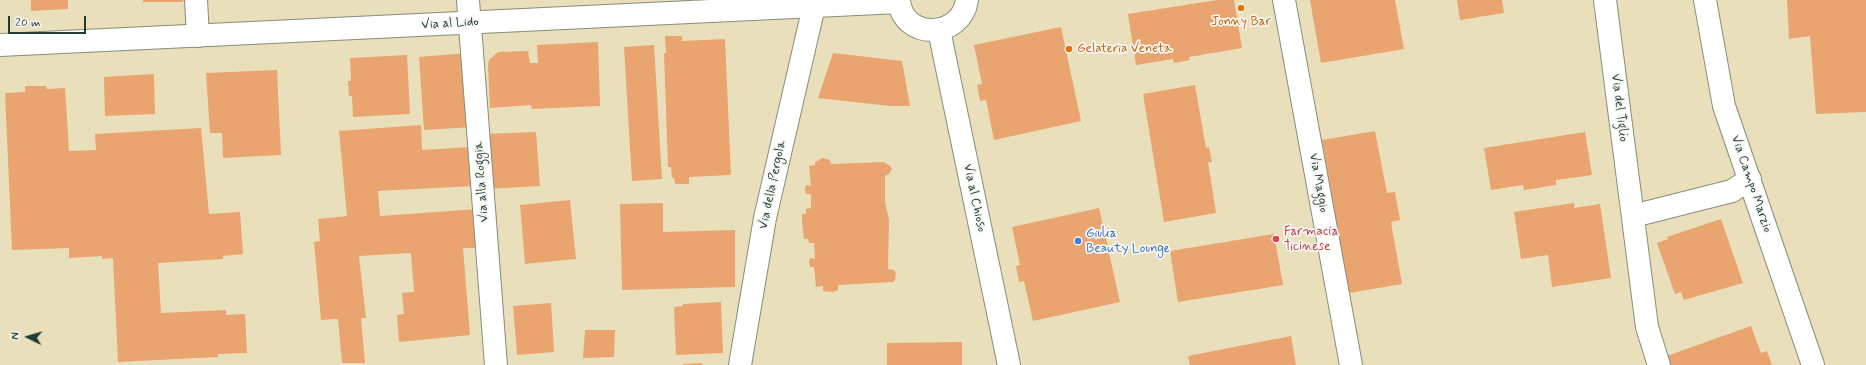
<!DOCTYPE html>
<style>
body{margin:0}
#map{position:relative;width:1866px;height:365px;overflow:hidden;background:#eadfbb;font-family:Mynerve,sans-serif}
canvas{display:block}
.north{position:absolute;left:8px;top:317px;width:40px;height:40px;-webkit-text-stroke:3px #f6f6f2;paint-order:stroke;rotate:275deg;font-size:11px;font-weight:700;line-height:16px;text-align:center;color:#1f3d34}
.north::after{content:'';display:block;margin:auto;width:14px;height:18px;background:#1f3d34;clip-path:polygon(50% 0,100% 100%,50% 72%,0 100%)}
.scale{position:absolute;left:8px;top:16px;width:78px;height:18px;box-sizing:border-box;border:2px solid #1f3d34;border-top:0;padding-left:5px;font-size:12px;line-height:14px;white-space:nowrap;color:#1f3d34;-webkit-text-stroke:3px #f6f6f2;paint-order:stroke}
</style>
<div id="map">
<canvas width="1866" height="365"></canvas>
<div class="north">N</div>
<div class="scale">20 m</div>
</div>
<script>
const g = document.querySelector('canvas').getContext('2d');
g.lineJoin = 'round';
function paint(path, color) { g.fillStyle = color; g.fill(path, 'evenodd'); }
function trace(path, color, width, dash) { g.strokeStyle = color; g.lineWidth = width; g.lineCap = dash ? 'butt' : 'round'; g.setLineDash(dash || []); g.stroke(path); }
function drawText(font, color, halo, rows, align = 'center') {
  g.font = font + ' Mynerve,sans-serif'; g.lineWidth = 3.5; g.setLineDash([]); g.textBaseline = 'middle'; g.strokeStyle = halo; g.fillStyle = color; for (const [text, x, y, turn = 0] of rows) {
    g.save(); g.translate(x, y); g.rotate((+turn || 0) * Math.PI / 180); g.textAlign = isNaN(turn) ? turn : align; if (halo) g.strokeText(text, 0, 0); g.fillText(text, 0, 0); g.restore();
  }
}
const building = new Path2D(`
 M31,0H68V9L31,11Z
 M143,0H184L182,2H143Z
 M1217,0H1234L1242,48L1189,57L1190,60L1174,63L1173,59L1136,65L1128,14Z
 M1310,0H1395L1404,49L1321,63Z
 M1457,0H1502L1504,13L1460,20Z
 M1787,0H1866V112L1816,114L1810,36L1789,39Z
 M1061,27L1081,121L994,140L986,100L980,101L977,85L982,84L974,45Z
 M665,36H682V41L725,39L731,175L689,177V184H675L674,178H672L671,167H668L664,53H666Z
 M598,42L600,106L532,109L531,105L490,108L488,66L489,60L498,52L528,51L530,63H538L537,45Z
 M654,45L662,179L632,181L624,47Z
 M468,53L473,127L424,130L419,57Z
 M833,53L902,61L910,106H890L818,98Z
 M407,55L410,114L353,117L352,96H349L348,81H351L350,58Z
 M277,70L281,155L223,158L222,133H210L206,73Z
 M154,74L155,114L105,116L104,77Z
 M1195,85L1206,148L1209,147L1212,162H1208L1216,213L1164,222L1143,94Z
 M25,86H46L47,89L65,88L69,151L96,150L95,134L201,128L209,214L240,212L243,254L223,256V259L158,263L161,313L226,310V315L245,314L247,353L218,354V357L118,362L113,258L102,259V256L69,258V248L12,250L5,93L25,92Z
 M421,125L422,150L470,147L473,186L378,191L380,216L478,209L477,248H463L470,335L399,342L397,315L404,314L402,293L414,292L411,253L359,256L366,318H361L365,363H342L338,319L321,320L314,242L320,241L318,219L347,216L339,131Z
 M1375,131L1387,193L1395,192L1400,220L1391,222L1402,284L1349,293L1322,140Z
 M536,132L540,186L487,189L483,134Z
 M1585,132L1592,175L1556,180V185L1524,190L1523,185L1491,190L1484,148Z
 M823,158L830,160L831,164L884,162L890,166L892,169L889,174L885,176V202L889,220L888,269L894,270L896,273L895,280L893,282L838,285V290L833,292L823,291V286L816,287L814,267H810L809,262L810,258L815,259L814,243H809L808,239H804L802,221V214H806V209L811,208V194H806L805,190L806,185L811,186L809,166L815,165V162Z
 M570,200L576,259L525,264L520,205Z
 M663,203V232L735,230V287L622,290L620,204Z
 M1574,203V208L1600,204L1611,278L1552,287L1548,255L1521,259L1514,212Z
 M1099,208L1120,302L1033,321L1024,281L1019,282L1016,266L1020,265L1012,227Z
 M1721,219L1743,283L1684,300L1681,292L1675,294L1657,243L1668,239L1667,237Z
 M1274,234L1283,285L1178,302L1170,251Z
 M721,302L723,353L676,355L674,307L683,306V304Z
 M551,303L554,352L517,355L513,306Z
 M1751,326L1761,353L1767,351L1772,365H1667L1664,357Z
 M585,330H615L614,357L583,358Z
 M1291,336L1296,365H1190L1188,356Z
 M962,342V365H887V343Z
 M702,363V365H683V364Z`);
const street = new Path2D(`
 M196,0L198,36
 M468,0L496,365
 M1284,0L1351,365
 M1605,0L1647,327L1659,365
 M1705,0L1724,106L1813,365
 M939,30L1009,365
 M1633,216L1732,191L1750,179
 M740,365L765,218L814,6`);
const secondary = new Path2D(`
 M899,0C902,40 961,40 967,0
 M0,45L899,2`);
const markers = [
 [1241,8,4,"#e8710a"],
 [1069,49,4,"#e8710a"],
 [1276,239,4,"#e0444e"],
 [1078,241,4,"#3f7fe0"]
];
const foodNames = [
 ["Jonny Bar",1241,22],
 ["Gelateria Veneta",1077,49,"left"]
];
const streetNames = [
 ["Via al Lido",450,24,-3],
 ["Via del Tiglio",1619,108,83],
 ["Via alla Roggia",482,182,-94],
 ["Via Maggio",1318,183,80],
 ["Via Campo Marzio",1751,184,71],
 ["Via della Pergola",773,185,-78],
 ["Via al Chioso",974,198,78]
];
const healthNames = [
 ["Farmacia",1284,232],
 ["Ticinese",1284,247]
];
const shopNames = [
 ["Giulia",1086,234],
 ["Beauty Lounge",1086,249]
];
paint(building, '#eaa470');
trace(street, '#848e78', 24);
trace(secondary, '#848e78', 24);
trace(street, '#fff', 22);
trace(secondary, '#fff', 22);
for (const [x, y, r, color] of markers) { const dot = new Path2D(); dot.arc(x, y, r, 0, 2 * Math.PI); g.fillStyle = color; g.fill(dot); trace(dot, '#f6f6f2', 1.5); }
drawText('13px', '#c56008', '#f6f6f2', foodNames);
drawText('13px', '#1f3d34', '#f6f6f2', streetNames);
drawText('13px', '#be3a42', '#f6f6f2', healthNames, 'left');
drawText('13px', '#366cbe', '#f6f6f2', shopNames, 'left');
</script>
